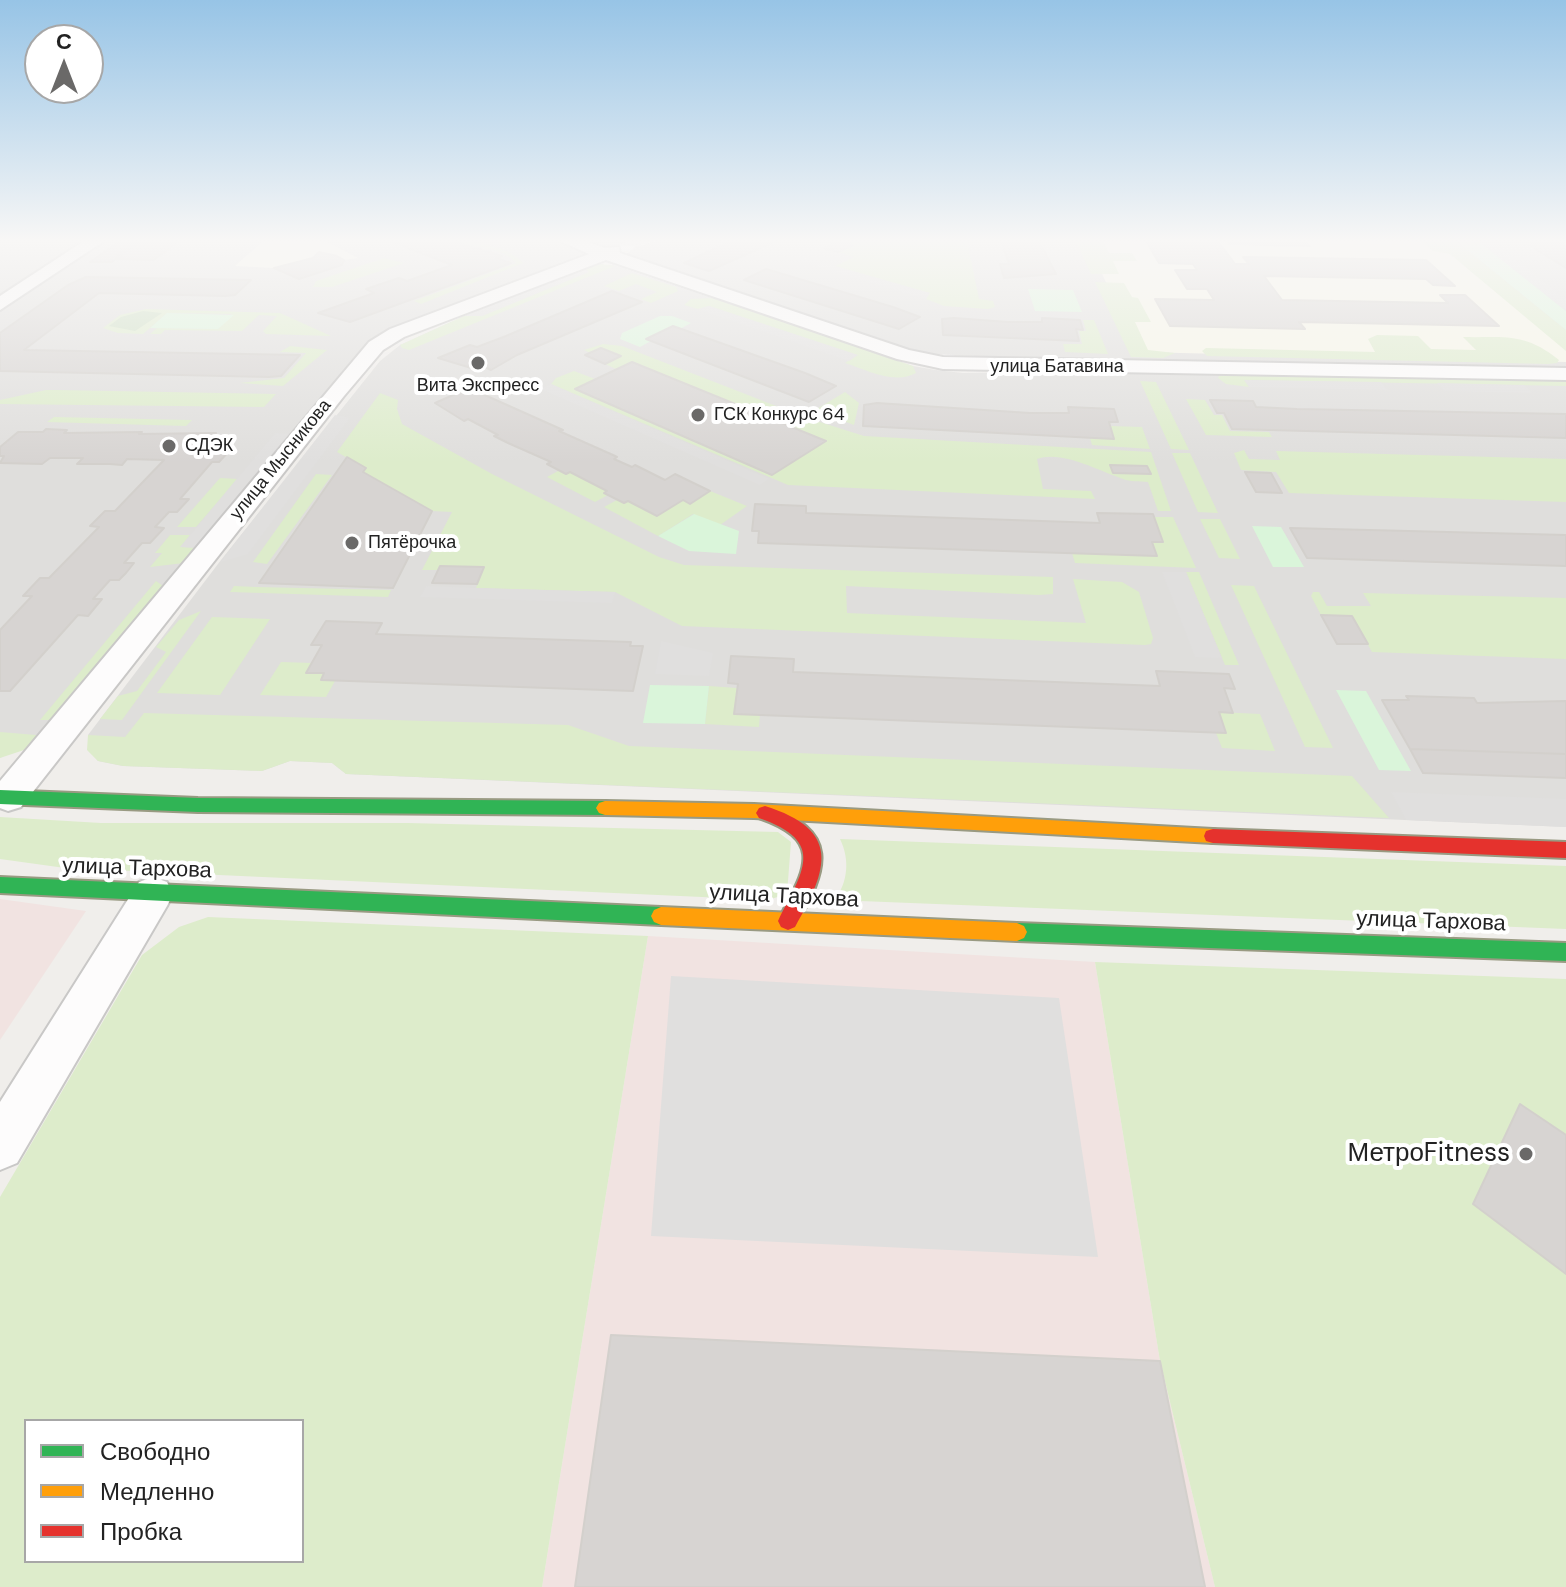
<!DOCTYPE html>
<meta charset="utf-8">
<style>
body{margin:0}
#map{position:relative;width:1566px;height:1587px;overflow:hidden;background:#f0eeeb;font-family:"DM Sans",sans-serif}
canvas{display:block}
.legend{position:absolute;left:24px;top:1419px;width:280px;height:144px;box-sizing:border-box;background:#fff;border:2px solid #a7a7a7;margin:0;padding:10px 14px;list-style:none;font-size:24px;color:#222}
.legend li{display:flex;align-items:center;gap:16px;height:40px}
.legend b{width:40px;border:2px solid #a7a7a7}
.north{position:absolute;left:24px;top:24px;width:80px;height:80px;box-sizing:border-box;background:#fff;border:2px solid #a7a7a7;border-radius:50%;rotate:0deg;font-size:22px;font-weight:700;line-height:32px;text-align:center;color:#222}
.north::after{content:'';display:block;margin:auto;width:28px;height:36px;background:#6a6968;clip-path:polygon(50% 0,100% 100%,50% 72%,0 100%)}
</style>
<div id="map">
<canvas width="1566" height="1587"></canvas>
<ul class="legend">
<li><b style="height:10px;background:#30b455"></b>Свободно</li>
<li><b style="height:10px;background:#ff9f0a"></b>Медленно</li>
<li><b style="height:10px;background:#e5322d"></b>Пробка</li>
</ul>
<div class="north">С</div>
</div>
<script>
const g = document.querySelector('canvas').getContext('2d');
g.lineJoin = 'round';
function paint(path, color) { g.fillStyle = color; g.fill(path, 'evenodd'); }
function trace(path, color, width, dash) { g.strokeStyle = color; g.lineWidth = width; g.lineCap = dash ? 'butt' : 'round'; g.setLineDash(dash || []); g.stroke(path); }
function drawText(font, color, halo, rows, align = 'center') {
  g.font = font + ' "DM Sans",sans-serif'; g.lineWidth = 8; g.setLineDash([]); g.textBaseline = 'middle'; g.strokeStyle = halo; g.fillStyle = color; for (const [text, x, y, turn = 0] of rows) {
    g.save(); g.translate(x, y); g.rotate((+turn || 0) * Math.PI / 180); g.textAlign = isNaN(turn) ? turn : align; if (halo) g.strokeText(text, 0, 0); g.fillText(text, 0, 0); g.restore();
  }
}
const residential = new Path2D(`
 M0,241H629L396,332L372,343L355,356L62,720L0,758Z
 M657,241H1566V369L1134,360L1110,362L931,354L906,348L626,254L637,246Z
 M605,265H614L913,366L936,370L963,373L1215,369L1566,377V827L346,774L332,763L290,761L262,771L123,766L98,761L88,750V735L221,560L380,361L400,345L464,316Z`);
const commercial = new Path2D(`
 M0,899L86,911L0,1040Z
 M648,936L1095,962L1160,1361L1215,1587H542Z`);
const education = new Path2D(`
 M263,241H325L358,258L344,260L342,265L299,279L274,268L235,266Z
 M1087,241H1439L1566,347V362L1138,352Z`);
const grass = new Path2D(`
 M455,241C476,241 509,247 523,263L421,304L414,301L516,263C504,247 474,248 455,241Z
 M839,241H967L979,299L993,301L995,307L988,309L944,306L926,299L929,293L835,266L854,257L838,252L852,245Z
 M1076,241H1103L1109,253H1132L1137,261H1113L1119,274H1091Z
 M1421,241H1478L1482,244L1461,245L1566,330V351L1450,254L1433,251Z
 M384,258L404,263L332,287H313L316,281Z
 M595,263L615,266L409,350L402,348L400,345L464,316H482L588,272L584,267Z
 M632,273L676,287L678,291L651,303L641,299L657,292L636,284L619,291L604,286Z
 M1095,282L1124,283L1132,297L1138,298L1151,322H1135L1148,350L1175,353L1163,358L1131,357Z
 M714,298L913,366L916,373C894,385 867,370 845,363L857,355L709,306L698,309L684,305L691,299Z
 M146,309L280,313L331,336L266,334L263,331L277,316L259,315L242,331L165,330L161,334H150L157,328L218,329L232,314L167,313L143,334L118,333L103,328L120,315Z
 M1083,320H1094L1108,354L1065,352L1063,344H1082L1079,331H1086Z
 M1377,335L1418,336L1431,349L1476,350L1463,337C1505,338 1524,332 1559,360L1557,363L1548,364L1207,356L1202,351L1206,348L1375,352L1368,339Z
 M603,344L622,346L807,418L864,436L1151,452L1171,511H1158L1148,482C1140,481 1130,482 1123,479C1099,471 1062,450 1037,459L1043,489L1091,491L1095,499L788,485L551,384L556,378L574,371L595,379L577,389L772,475L825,441L632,362L616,369L605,364L620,356L601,348L590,353L584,350Z
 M290,346L327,350L283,386L240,383L284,378L306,353L280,352Z
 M1221,373L1566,379V386L1245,380L1249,387L1226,384L1218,378Z
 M1140,381L1156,382L1189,450L1171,449Z
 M46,390H57L276,394L264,407L0,404V400Z
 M845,392L859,403L854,425L815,410Z
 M380,393L398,400L397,409L402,424L492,474L659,557L684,565L1053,577V594L1039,595L846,586L847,613L1086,623L1073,579L1122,582L1139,592L1153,638L1151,644L1145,645L682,626L615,592L476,588L484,567L440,566L438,570H422L452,512L432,511L363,472L365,468L337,452Z
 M1186,399L1205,400L1214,415H1222L1230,431L1269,432L1272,437L1206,435Z
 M54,417L192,420L186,426L47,422Z
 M1110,426L1142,427L1150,449L1092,445L1090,438H1114Z
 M1244,450L1249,459L1280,460L1276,451L1566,459V502L1289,493L1276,472L1241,470L1234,453Z
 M1172,453H1190L1218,513L1198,512Z
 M560,470L570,472L607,491L604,493L608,495L595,502L547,477Z
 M316,474L332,475L267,564L253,562Z
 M220,478L238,479L196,527H177Z
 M710,491L747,506L720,525L693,514L658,536L604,507L617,500L624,503L628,501L657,516L683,500L690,503Z
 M1153,517H1173L1196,568L1075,563L1072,553L1157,556L1152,542L1163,541Z
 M1200,519H1220L1240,559L1219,558Z
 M170,535H190L181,547L201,548L184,563L150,567L162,553H155Z
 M1186,572H1199L1239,665H1225Z
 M156,581L166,588L62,720H40Z
 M1231,585L1254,586L1333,748L1305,747Z
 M234,586L256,587L391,590L388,597L230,592Z
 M1313,592H1319L1327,606H1371L1363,593L1566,598V659L1372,652L1352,616L1321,615L1311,596Z
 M201,611L122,720L100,719L118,696L137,691L166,652L156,647L179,620Z
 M212,617L270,619L220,695L157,693Z
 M281,662L312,663L307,673H324L321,680L335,681L326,697L260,695Z
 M709,686L737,688L734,713L760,714L759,727L705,724Z
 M1219,712L1260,714L1275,751L1222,748L1216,733L1226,732Z
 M144,713L568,725L629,746L1352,776L1389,818L346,774L332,763L290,761L262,771L123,766L98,761L87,750L88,735L125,737Z
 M0,732L48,736L27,749L0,758Z
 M0,817L101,823H408L778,832L791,842L787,894L768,900L65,868L0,859Z
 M840,839L1566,866V929L835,900C848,881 850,860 840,839Z
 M208,917L648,936L542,1587H0V1197L142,955L179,927ZM26,1421H302V1561H26Z
 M1095,962L1566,979V1587H1215L1160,1361Z`);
const forest = new Path2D(`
 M143,311L162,313L135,331L109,326L121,317Z`);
const park = new Path2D(`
 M1460,244H1482L1566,311V330Z
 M1028,289L1073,290L1082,312L1035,311Z
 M167,313L234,315L218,329L150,328Z
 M660,316H672L691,323L680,329L673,326L647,339L651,341L640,347L620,339L622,333Z
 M694,514L739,531L736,554L689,551L658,536Z
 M1252,526L1281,527L1304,567H1273Z
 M650,685L709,686L705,724L643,723Z
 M1336,690L1366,691L1411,771L1379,770Z`);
const parking = new Path2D(`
 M1478,241H1492L1566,299V311Z
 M804,257L835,266L930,293L926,299L796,260Z
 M584,267L589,272L482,316H464Z
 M709,306L858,355L849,361L698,309Z
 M1244,380L1381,382L1388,390L1249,387Z
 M1437,383L1524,385L1532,393L1445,391Z
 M551,384L769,479L760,485L541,389Z
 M335,415L350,418L248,554L220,562Z
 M275,433L294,434L199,548L180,547Z
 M1162,572H1186L1222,658L1195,657Z
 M426,586L476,588L615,592L612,603L420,597Z
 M661,641L713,653L709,676L655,674Z
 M1391,792L1566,799V827L1406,820Z
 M671,976L1059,998L1098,1257L651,1236Z`);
const building = new Path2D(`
 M120,241H143H138L112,262H90Z
 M138,241H179L154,260L116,259L122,256L117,255Z
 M390,241H452L502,256L496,258L511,263L350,322L318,313L374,293L366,289L399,278L407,281L452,265Z
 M731,241H776L709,271L684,263Z
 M838,241L853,245L838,252L824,248Z
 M1001,241H1039L1056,274L1004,278L1000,264H1009Z
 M1146,241H1218L1235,264H1249L1243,257L1426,260L1455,286L1433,285L1426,279L1264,276L1282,300L1448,303L1440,295H1465L1499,326L1299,322L1305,329L1170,326L1155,299L1214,300L1207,289H1187L1175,270H1197L1193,264L1159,263Z
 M1227,241H1306L1310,246L1229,244Z
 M1529,242H1560L1566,246V268L1529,245H1534Z
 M319,252L337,256L344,260L342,265L299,279L274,268L313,258Z
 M766,269L893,307L920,317L899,329L744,280Z
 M86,277L251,280L235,295L225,296L99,293L24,350L300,355L281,376L269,377L0,371V333L68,285Z
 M612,291L642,302L517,355L491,370L485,367L478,370L438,358L470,345L477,347L506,336Z
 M954,318L1008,322H1042V318L1080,320L1083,330L1076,329L1079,341L943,335L942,319Z
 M673,326L805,373L836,386L809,402L646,339Z
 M601,348L621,356L605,364L585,355Z
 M632,362L826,441L772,475L575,389Z
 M469,388L563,430L559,431L613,455L617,457L614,459L632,467L635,465L665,480L675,474L710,491L690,504L683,500L657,516L628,501L624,503L604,493L607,491L570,472L566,474L547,464L551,462L508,443L494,436L498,435L468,419L464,421L435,403Z
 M1210,400L1253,401L1256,407L1297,409L1566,414V438L1232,429L1224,413H1217Z
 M877,403L1030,413H1069L1068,407L1114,409L1118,422H1109L1114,439L863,426L864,405Z
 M46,429L67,430L64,433L142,432L139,434L216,433L214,436L236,437L225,449H231L219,462H212L180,499H189L177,512H169L155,527L164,528L150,543H142L124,563H134L126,573L119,580H110L93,599H102L88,616L78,615L10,691H0V630L32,596H23L40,578H49L99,527L90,526L105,511H115L164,460L127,459L122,465L110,464H77L83,458H50L42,464L0,463L4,456H0V447L18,432H43Z
 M347,457L366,468L363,472L432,511L393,588L259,583Z
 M1110,465L1147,466L1151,474L1113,473Z
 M1245,472L1271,473L1282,493L1256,492Z
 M755,504L806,506V513L1100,523L1097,513L1153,514L1163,542H1152L1157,556L758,543L759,531H752Z
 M1290,528L1566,535V566L1307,558Z
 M440,566L484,567L477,584L432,583Z
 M1321,615L1352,616L1368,644H1337Z
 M326,621L382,623L376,634L631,642L630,646H643L633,691L321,680L324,673H306L322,645H311Z
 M731,656L794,659L793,672L1160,686L1156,671L1229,674L1235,689L1224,688L1233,713L1219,712L1226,733L734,714L738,684L728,683Z
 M1406,696L1474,698L1477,703L1566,701V754L1410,749L1382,700H1409Z
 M1410,749L1566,754V778L1423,773Z
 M1520,1104L1566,1135V1274L1473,1204Z
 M611,1335L1160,1361L1205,1587H575Z`);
const street = new Path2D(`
 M84,241H104L0,310V296Z
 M560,241H585L605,248L619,247L620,253L909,350L943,357L1566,368V380L943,369L897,359L606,260L404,337L383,350L344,396L21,807L8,811L0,808V781L369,342L390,329L589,254Z
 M153,877L167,882L173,894L167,906L17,1163L0,1170V1102L139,882Z`);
const fast = new Path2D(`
 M0,790L198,798L605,801L611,803L614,808L611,813L605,815L198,812L0,804Z
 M0,877L661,907L668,910L671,916L668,922L661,925L0,893Z
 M1017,923L1566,943V961L1017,941L1010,938L1007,932L1010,926Z`);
const slow = new Path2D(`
 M605,801L754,804L1213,829L1220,831L1222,836L1220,841L1213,843L754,818L605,815L599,813L596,808L599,803Z
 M661,907L1017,923L1024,926L1027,932L1024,938L1017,941L661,925L654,922L651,916L654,910Z`);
const jam = new Path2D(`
 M765,806C841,830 829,868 795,927L788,930L781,927L778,921C802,872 828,842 759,818L756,813L759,808Z
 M1213,829L1566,842V858L1213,843L1206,841L1204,836L1206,831Z`);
const markers = [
 [478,363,8,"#6a6968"],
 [698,415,8,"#6a6968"],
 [169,446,8,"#6a6968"],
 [352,543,8,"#6a6968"],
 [1526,1154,8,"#6a6968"]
];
const farStreetnames = [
 ["улица Батавина",1057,367],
 ["улица Мысникова",281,460,-51]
];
const farPoinames = [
 ["Вита Экспресс",478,386,"center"],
 ["ГСК Конкурс 64",714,415],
 ["СДЭК",185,446],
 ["Пятёрочка",368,543]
];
const streetNames = [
 ["улица Тархова",137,869,2],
 ["улица Тархова",784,897,3],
 ["улица Тархова",1431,922,2]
];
const nearPoinames = [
 ["МетроFitness",1510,1154]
];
paint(residential, '#dfdedc');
paint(commercial, '#f1e3e1');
paint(education, '#f8f7e8');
paint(grass, '#ddeccb');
paint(forest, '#cbdec1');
paint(park, '#daf5da');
paint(parking, '#e0dfde');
paint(building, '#d7d4d2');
trace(building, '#d3d0cc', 2);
trace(street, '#c9c8c7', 4);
trace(fast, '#999a82', 4);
trace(slow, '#999a82', 4);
trace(jam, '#999a82', 4);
paint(street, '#fdfcfc');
paint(fast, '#30b455');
paint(slow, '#ff9f0a');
paint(jam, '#e5322d');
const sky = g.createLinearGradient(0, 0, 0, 463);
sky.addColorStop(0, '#97c4e6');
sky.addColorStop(0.52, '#f8f7f6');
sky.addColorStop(1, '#f8f7f600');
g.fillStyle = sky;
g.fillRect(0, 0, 1566, 463);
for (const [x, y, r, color] of markers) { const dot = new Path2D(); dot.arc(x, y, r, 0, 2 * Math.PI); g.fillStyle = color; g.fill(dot); trace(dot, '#fff', 3); }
drawText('18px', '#222', '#fff', farStreetnames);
drawText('18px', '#222', '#fff', farPoinames, 'left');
drawText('22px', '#222', '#fff', streetNames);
drawText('26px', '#222', '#fff', nearPoinames, 'right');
</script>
